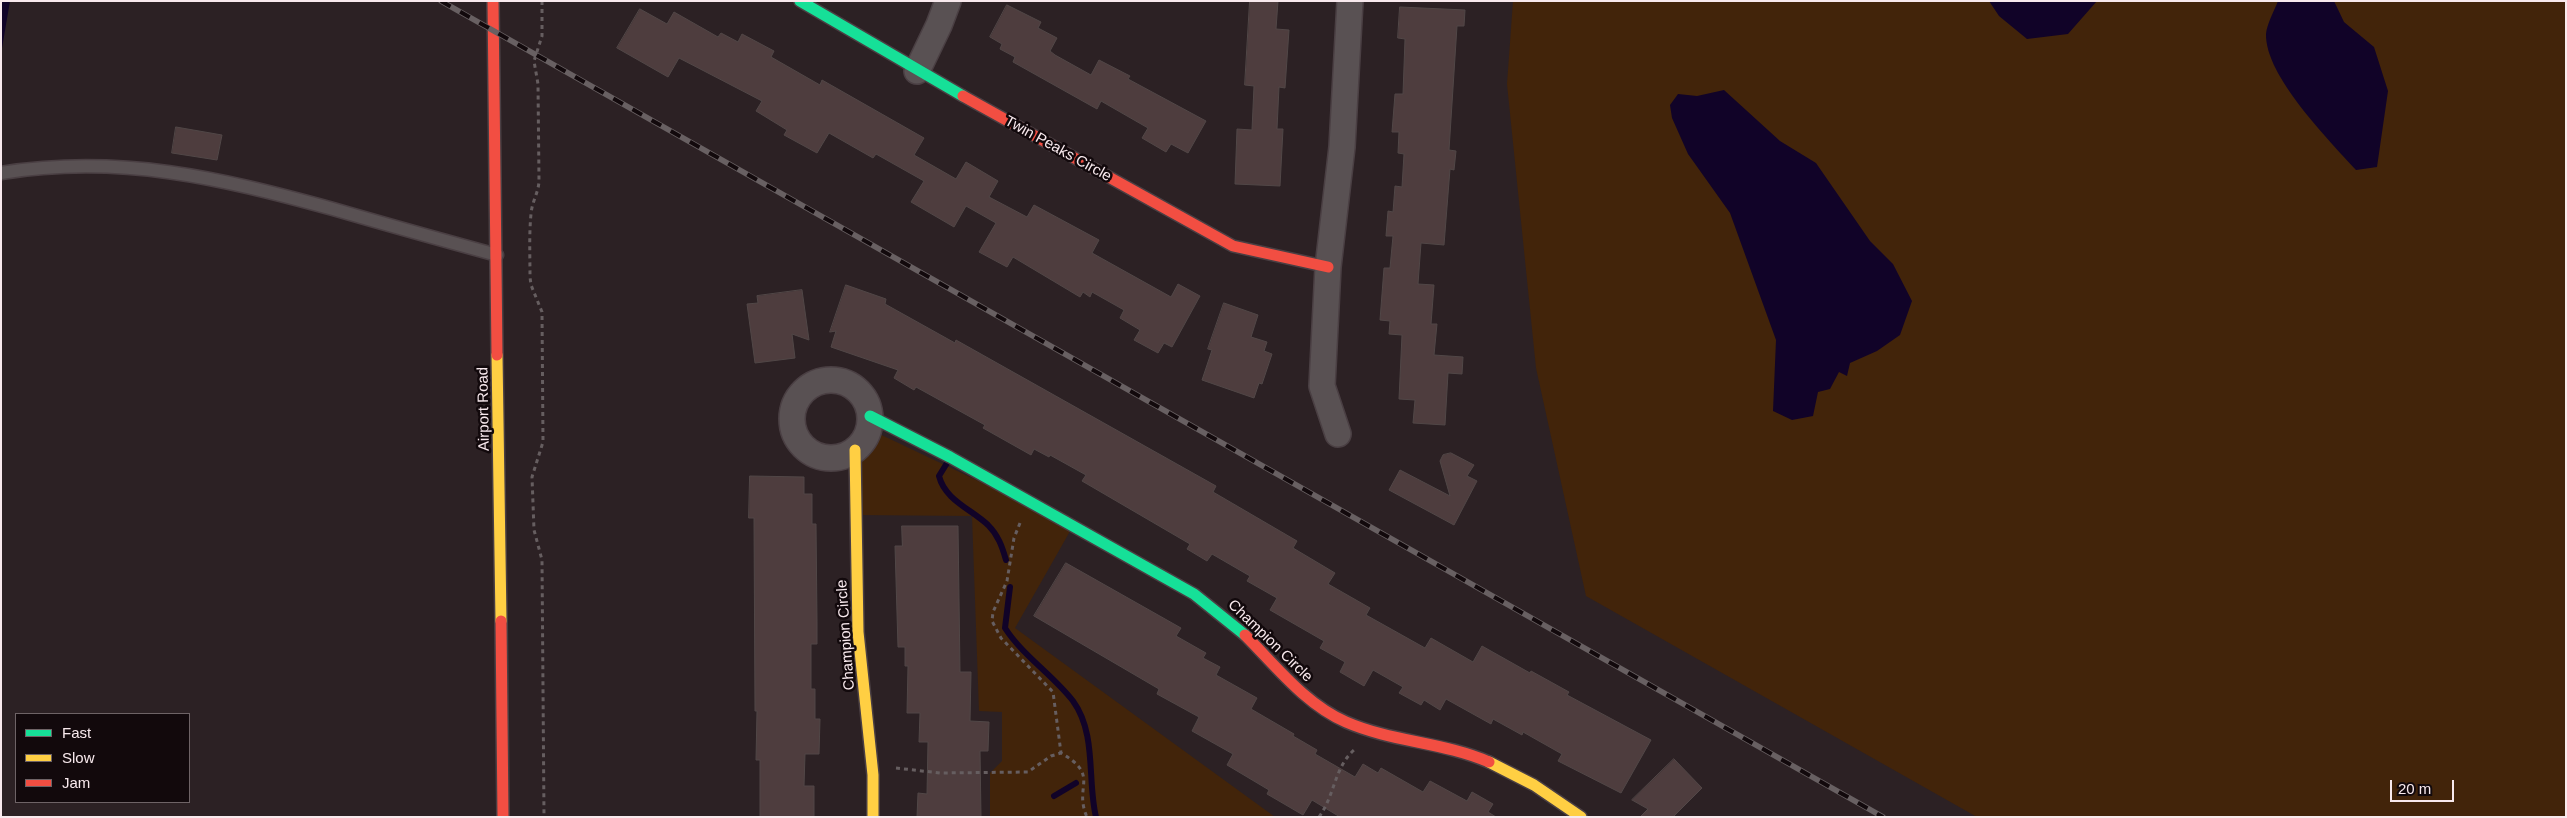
<!DOCTYPE html>
<style>
body{margin:0}
#map{position:relative;width:2567px;height:818px;overflow:hidden;background:#2c2124;font-family:Helvetica,sans-serif}
canvas{display:block}
.frame{position:absolute;inset:0;border:2px solid #f8e9ed;pointer-events:none}
.legend{position:absolute;left:15px;top:713px;width:175px;height:90px;box-sizing:border-box;background:#12090c;border:1px solid #6e6366;margin:0;padding:6px 9px;list-style:none;font-size:15px;color:#f8e9ed}
.legend li{display:flex;align-items:center;gap:10px;height:25px}
.legend b{width:25px;border:1px solid #6e6366}
.scale{position:absolute;left:2390px;top:780px;width:64px;height:22px;box-sizing:border-box;border:2px solid #f8e9ed;border-top:0;padding-left:6px;font-size:15px;line-height:18px;white-space:nowrap;color:#f8e9ed;-webkit-text-stroke:4px #12090c;paint-order:stroke}
</style>
<div id="map">
<canvas width="2567" height="818"></canvas>
<div class="frame"></div>
<ul class="legend">
<li><b style="height:6px;background:#16e098"></b>Fast</li>
<li><b style="height:6px;background:#ffcf43"></b>Slow</li>
<li><b style="height:6px;background:#f24e42"></b>Jam</li>
</ul>
<div class="scale">20 m</div>
</div>
<script>
const g = document.querySelector('canvas').getContext('2d');
g.lineJoin = 'round';
function paint(path, color) { g.fillStyle = color; g.fill(path, 'evenodd'); }
function trace(path, color, width, dash) { g.strokeStyle = color; g.lineWidth = width; g.lineCap = dash ? 'butt' : 'round'; g.setLineDash(dash || []); g.stroke(path); }
function drawText(font, color, halo, rows, align = 'center') {
  g.font = font + ' Helvetica,sans-serif'; g.lineWidth = 5; g.setLineDash([]); g.textBaseline = 'middle'; g.strokeStyle = halo; g.fillStyle = color; for (const [text, x, y, turn = 0] of rows) {
    g.save(); g.translate(x, y); g.rotate((+turn || 0) * Math.PI / 180); g.textAlign = isNaN(turn) ? turn : align; if (halo) g.strokeText(text, 0, 0); g.fillText(text, 0, 0); g.restore();
  }
}
const green = new Path2D(`
 M1513,1H2566V817H1977L1586,596L1536,368L1507,84Z
 M869,429L1073,526L1015,628L1275,817H990V773L1002,761V712L979,711L972,516L856,515L863,441Z`);
const water = new Path2D(`
 M1,1H10L1,54Z
 M1989,1H2097L2068,34L2027,39L1999,16Z
 M2278,1H2334L2344,22L2374,47L2388,91L2377,167L2356,170C2329,140 2265,76 2266,34C2267,24 2274,11 2278,1Z
 M1724,90L1780,141L1816,163L1870,241L1893,264L1912,301L1900,335L1877,351L1850,363L1847,376L1839,372L1830,389L1818,392L1813,416L1792,420L1773,411L1776,340L1730,213L1688,154L1672,118L1670,105L1678,94L1697,96Z`);
const stream = new Path2D(`
 M947,463L939,476C945,500 971,509 988,525C998,535 1002,546 1006,560
 M1010,587L1005,628C1023,656 1053,675 1073,701C1097,734 1087,781 1096,817
 M1054,796L1076,783`);
const building = new Path2D(`
 M1250,1H1278L1276,29L1289,30L1285,88L1279,87L1277,129H1283L1280,186L1235,184L1237,129L1252,130L1254,86L1245,85Z
 M1007,5L1041,22L1038,28L1057,38L1050,51L1055,55L1091,75L1099,60L1130,76L1128,79L1206,121L1188,153L1171,144L1166,152L1142,138L1148,128L1101,101L1097,109L1013,62L1015,57L1000,49L1002,44L990,37Z
 M1400,7L1465,10L1464,26H1457L1449,150L1456,151L1454,170L1450,169L1444,245L1421,243L1418,284L1434,285L1431,324H1437L1434,355L1463,357L1462,374L1448,373L1445,425L1413,423L1415,400L1399,399L1402,335L1389,334L1390,321L1380,320L1384,268H1390L1393,236H1386L1388,211L1393,212L1395,186L1402,187L1404,154L1398,153L1399,132H1392L1395,94H1403L1405,39L1398,38Z
 M640,9L667,24L674,12L718,37L721,33L738,42L742,34L774,51L771,57L820,85L822,80L924,138L914,155L956,179L966,162L998,181L989,197L1027,217L1034,205L1099,240L1092,253L1171,297L1178,284L1200,296L1172,347L1164,343L1158,353L1134,340L1140,330L1120,318L1124,310L1092,292L1090,297L1083,292L1080,297L1013,257L1007,267L979,252L996,223L966,206L954,227L911,202L924,181L876,154L873,158L829,133L817,153L784,135L787,130L756,111L762,101L679,58L668,77L617,48Z
 M176,127L222,135L217,160L172,153Z
 M846,285L886,299L885,304L955,343L956,340L1216,486L1213,492L1297,541L1293,548L1335,573L1328,584L1370,608L1366,615L1425,648L1431,638L1473,662L1482,646L1530,673L1531,671L1569,692L1567,695L1651,740L1621,793L1558,761L1562,754L1523,732L1522,735L1493,719L1491,724L1446,699L1440,710L1424,700L1421,705L1399,693L1403,687L1373,670L1364,686L1340,672L1345,662L1320,648L1324,641L1270,610L1277,598L1247,581L1250,576L1212,554L1207,561L1187,549L1190,544L1082,481L1086,475L1050,455L1049,457L1034,449L1031,455L983,428L985,425L916,387L914,390L894,378L898,370L831,347L836,331L830,332Z
 M802,290L809,340L792,334L795,358L755,363L747,304L758,303L757,296Z
 M1224,303L1258,315L1251,337L1267,342L1264,351L1272,354L1262,384L1259,383L1254,398L1202,380L1212,350L1208,349Z
 M1451,453L1474,465L1467,476L1477,481L1454,525L1389,490L1400,470L1450,496L1440,461L1443,455Z
 M750,476L804,477V494H812V524H816L817,622V644H811V689H815V719H820L819,754H805L804,786H814V817H760V760H756L757,711H755L754,518H749Z
 M902,526H958L960,672H971L970,721L989,722L988,751H980L981,817H917L918,793L927,794L928,742H919L920,713H907L908,666H905V647H898L895,546H902Z
 M1066,563L1181,628L1176,636L1206,653L1203,658L1220,667L1216,675L1257,698L1251,709L1294,734L1293,736L1317,750L1315,754L1355,777L1363,764L1378,773L1381,768L1423,792L1430,781L1467,801L1472,792L1493,804L1488,812L1496,817H1340L1312,800L1303,815L1267,794L1269,790L1227,765L1233,754L1192,731L1199,717L1157,694L1159,689L1034,616Z
 M1674,759L1702,788L1673,817H1640L1648,809L1632,800Z`);
const path = new Path2D(`
 M542,1V36L534,61L538,84L539,180C539,192 532,201 531,214C529,234 530,256 530,277L531,285L542,312L543,442L532,477L534,530L542,560L544,817
 M1020,523L1014,538L1007,581L993,612L992,621L1001,638L1053,692L1061,753C1101,776 1073,786 1087,817
 M896,768L940,773L1028,772L1051,756L1061,753
 M1319,817C1335,795 1334,768 1354,750`);
const lane = new Path2D(`
 M1,173C120,154 220,178 333,209C388,225 442,240 497,255`);
const street = new Path2D(`
 M917,71L939,25L948,1
 M792 419a39 39 0 1 1 78 0a39 39 0 1 1-78 0Z
 M1338,434L1322,386L1328,267L1342,147L1350,1`);
const fast = new Path2D(`
 M800,1L963,96
 M870,416L950,457L1194,594L1245,635`);
const slow = new Path2D(`
 M497,355L501,621
 M855,450L858,632L873,775V817
 M1489,762L1534,785L1581,817`);
const jam = new Path2D(`
 M493,1L497,355
 M963,96L1233,246L1328,267
 M501,621L503,817
 M1245,635C1276,666 1305,704 1346,722C1392,742 1443,742 1489,762`);
const rail = new Path2D(`
 M441,1L1883,817`);
const streetNames = [
 ["Twin Peaks Circle",1058,149,29],
 ["Airport Road",484,409,-91],
 ["Champion Circle",846,635,-94],
 ["Champion Circle",1270,641,44]
];
paint(green, '#42240a');
paint(water, '#110328');
trace(stream, '#110328', 6);
paint(building, '#4e3d3e');
trace(building, '#514747', 1);
trace(lane, '#4a3f43', 15);
trace(street, '#4a3f43', 28);
trace(fast, '#4a3f43', 14);
trace(slow, '#4a3f43', 14);
trace(jam, '#4a3f43', 14);
trace(path, '#665e60', 3, [4, 4]);
trace(lane, '#595153', 12);
trace(street, '#595153', 25);
trace(fast, '#16e098', 11);
trace(slow, '#ffcf43', 11);
trace(jam, '#f24e42', 11);
trace(rail, '#686062', 5.5);
trace(rail, '#12090c', 4, [11]);
drawText('15px', '#f8e9ed', '#12090c', streetNames);
</script>
